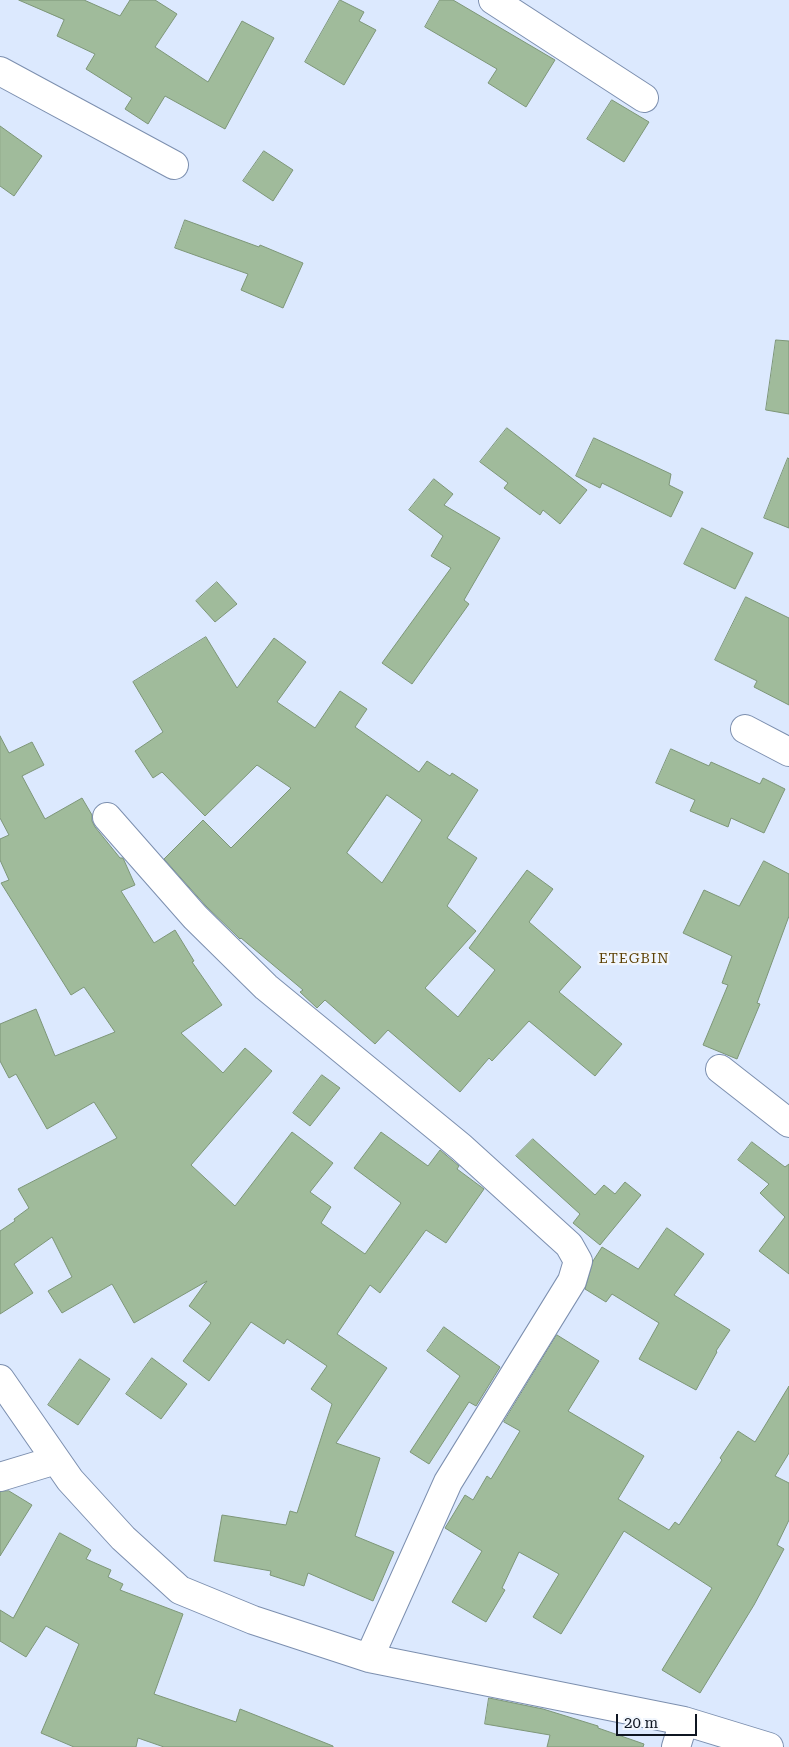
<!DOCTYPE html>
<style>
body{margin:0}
#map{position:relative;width:789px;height:1747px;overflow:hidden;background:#dce9fe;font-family:"Roboto Serif",serif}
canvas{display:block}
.scale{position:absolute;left:616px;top:1714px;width:81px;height:22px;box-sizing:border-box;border:2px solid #0f1622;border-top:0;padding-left:6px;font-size:15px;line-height:18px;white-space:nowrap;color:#0f1622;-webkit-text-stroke:4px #f1f6fd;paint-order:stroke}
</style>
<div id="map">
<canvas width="789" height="1747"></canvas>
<div class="scale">20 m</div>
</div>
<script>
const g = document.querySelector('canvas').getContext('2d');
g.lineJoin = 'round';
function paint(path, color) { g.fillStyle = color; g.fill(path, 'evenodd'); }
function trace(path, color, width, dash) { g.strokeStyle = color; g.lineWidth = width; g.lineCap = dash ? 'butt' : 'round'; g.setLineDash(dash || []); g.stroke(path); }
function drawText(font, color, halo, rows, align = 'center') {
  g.font = font + ' "Roboto Serif",serif'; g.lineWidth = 4.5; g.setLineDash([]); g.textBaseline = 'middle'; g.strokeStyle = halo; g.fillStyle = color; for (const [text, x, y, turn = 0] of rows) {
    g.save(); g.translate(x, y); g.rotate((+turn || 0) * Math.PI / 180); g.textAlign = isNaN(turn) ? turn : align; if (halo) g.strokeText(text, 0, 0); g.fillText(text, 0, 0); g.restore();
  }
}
const building = new Path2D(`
 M19,0H84L120,16L130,0H155L177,14L155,47L208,82L242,21L274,38L225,129L165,96L148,124L125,109L132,98L86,69L95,54L57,36L64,20Z
 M340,0L364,12L359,21L376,30L344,85L305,62Z
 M440,0H453L555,60L526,107L488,83L497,69L425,27Z
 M612,100L649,122L624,162L587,139Z
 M0,126L42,156L14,196L0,186Z
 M264,151L293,170L273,201L243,181Z
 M185,220L259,247L260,245L303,263L283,308L241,290L248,274L175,248Z
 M776,340L789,341V414L766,410Z
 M507,428L587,490L560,524L543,510L540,515L504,488L508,483L480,462Z
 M594,438L671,474L669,485L683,492L671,517L602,483L600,488L576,476Z
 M788,458L789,459V528L764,518Z
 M434,479L453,494L444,505L500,538L464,600L469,604L412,684L382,663L451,568L431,556L443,536L409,510Z
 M702,528L753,553L735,589L684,564Z
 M217,582L237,604L215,622L196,601Z
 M746,597L789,618V705L754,687L757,681L715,660Z
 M206,637L237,688L274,638L306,662L277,702L315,728L340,691L367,709L355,727L419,772L427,761L450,776L452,773L478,790L447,838L477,858L447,906L476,931L425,988L458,1017L495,970L469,948L527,870L553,889L529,922L581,967L559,992L622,1044L595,1076L529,1021L492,1061L489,1058L460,1092L388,1030L375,1044L325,1000L317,1008L300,992L303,990L241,938L240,939L206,906L164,859L203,820L231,848L291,788L257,765L205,816L162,772L153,778L135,751L163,732L133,682ZM387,795L422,820L382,883L347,853Z
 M0,736L9,753L32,742L44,765L22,776L45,819L82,798L92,815V821L95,827L120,858H123L135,885L121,891L154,943L175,930L194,961L192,962L222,1005L181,1033L223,1073L245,1048L272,1071L191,1165L235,1206L292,1132L333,1163L310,1192L331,1207L321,1223L365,1254L401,1203L354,1168L381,1132L428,1166L440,1150L459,1166L457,1169L484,1189L446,1243L426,1230L380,1293L370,1285L337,1334L387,1368L336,1443L380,1458L355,1536L394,1552L373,1601L308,1573L304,1586L270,1575L271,1571L214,1561L222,1515L286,1525L290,1511L297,1513L332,1404L311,1389L327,1366L287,1339L284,1344L251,1322L209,1381L183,1361L211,1323L189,1306L207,1281L134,1323L112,1284L62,1313L48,1291L72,1277L52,1237L14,1264L33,1293L0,1314V1231L15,1221L14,1219L29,1208L18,1189L117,1138L94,1102L47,1129L16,1074L9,1078L0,1061V1024L36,1009L55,1056L115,1032L84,987L71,995L1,883L9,880L0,860V839L9,835L0,818Z
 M671,749L709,766L711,762L760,784L763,778L785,789L764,833L731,818L728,827L690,811L695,800L656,783Z
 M764,861L789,874V916L757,1003L760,1004L737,1059L703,1045L728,985L722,983L732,956L683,933L704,890L739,906Z
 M322,1075L340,1088L310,1126L293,1113Z
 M533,1139L595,1195L604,1185L615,1194L625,1182L641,1195L600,1245L573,1223L580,1214L516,1156Z
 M752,1142L785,1167L789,1164V1274L759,1251L785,1217L760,1193L769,1184L738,1160Z
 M667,1228L704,1254L674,1295L730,1330L716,1351L717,1352L696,1390L639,1359L659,1323L612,1294L606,1302L585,1289L593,1261L602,1247L638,1269Z
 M444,1327L500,1367L476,1406L469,1402L429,1464L410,1452L460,1376L427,1351Z
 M557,1335L599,1361L568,1411L644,1456L618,1499L669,1530L675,1522L679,1525L722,1460L720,1458L738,1431L755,1442L789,1386V1453L775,1476L789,1483V1520L777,1545L784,1549L754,1605L700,1693L662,1670L712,1588L624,1531L561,1634L533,1617L559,1574L519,1552L502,1588L505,1590L486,1622L452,1602L482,1551L445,1528L465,1495L473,1500L487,1476L491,1479L520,1431L504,1422Z
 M152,1358L187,1384L161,1419L126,1394Z
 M80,1359L110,1379L78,1425L48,1405Z
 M9,1491L32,1505L0,1556V1492Z
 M60,1533L91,1550L86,1559L111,1570L108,1577L123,1584L120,1590L183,1614L154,1694L236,1722L240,1709L333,1746V1747H164L138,1738L136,1747H74L41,1733L79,1644L46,1626L26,1657L0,1641V1610L13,1618Z
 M489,1698L543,1709L598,1726V1728L644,1744L643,1747H547L550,1735L485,1724Z`);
const minor = new Path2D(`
 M493,0L644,98
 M0,71L174,165
 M745,729L789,752
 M107,817L195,917L266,987L461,1147L569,1245L578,1261L572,1281L448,1482L369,1658
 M720,1069L789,1123
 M0,1379L70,1480L123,1538L180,1590L253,1620L369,1658L684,1721L769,1747
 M0,1477L56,1460
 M676,1747L684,1721`);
const neighbourhoodNames = [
 ["ETEGBIN",634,959]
];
paint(building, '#a0bb9b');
trace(building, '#7d9678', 1);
trace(minor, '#7c8faf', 30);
trace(minor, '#fff', 28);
g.letterSpacing = '1px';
drawText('14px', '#5e4205', '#f1f6fd', neighbourhoodNames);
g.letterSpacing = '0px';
</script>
